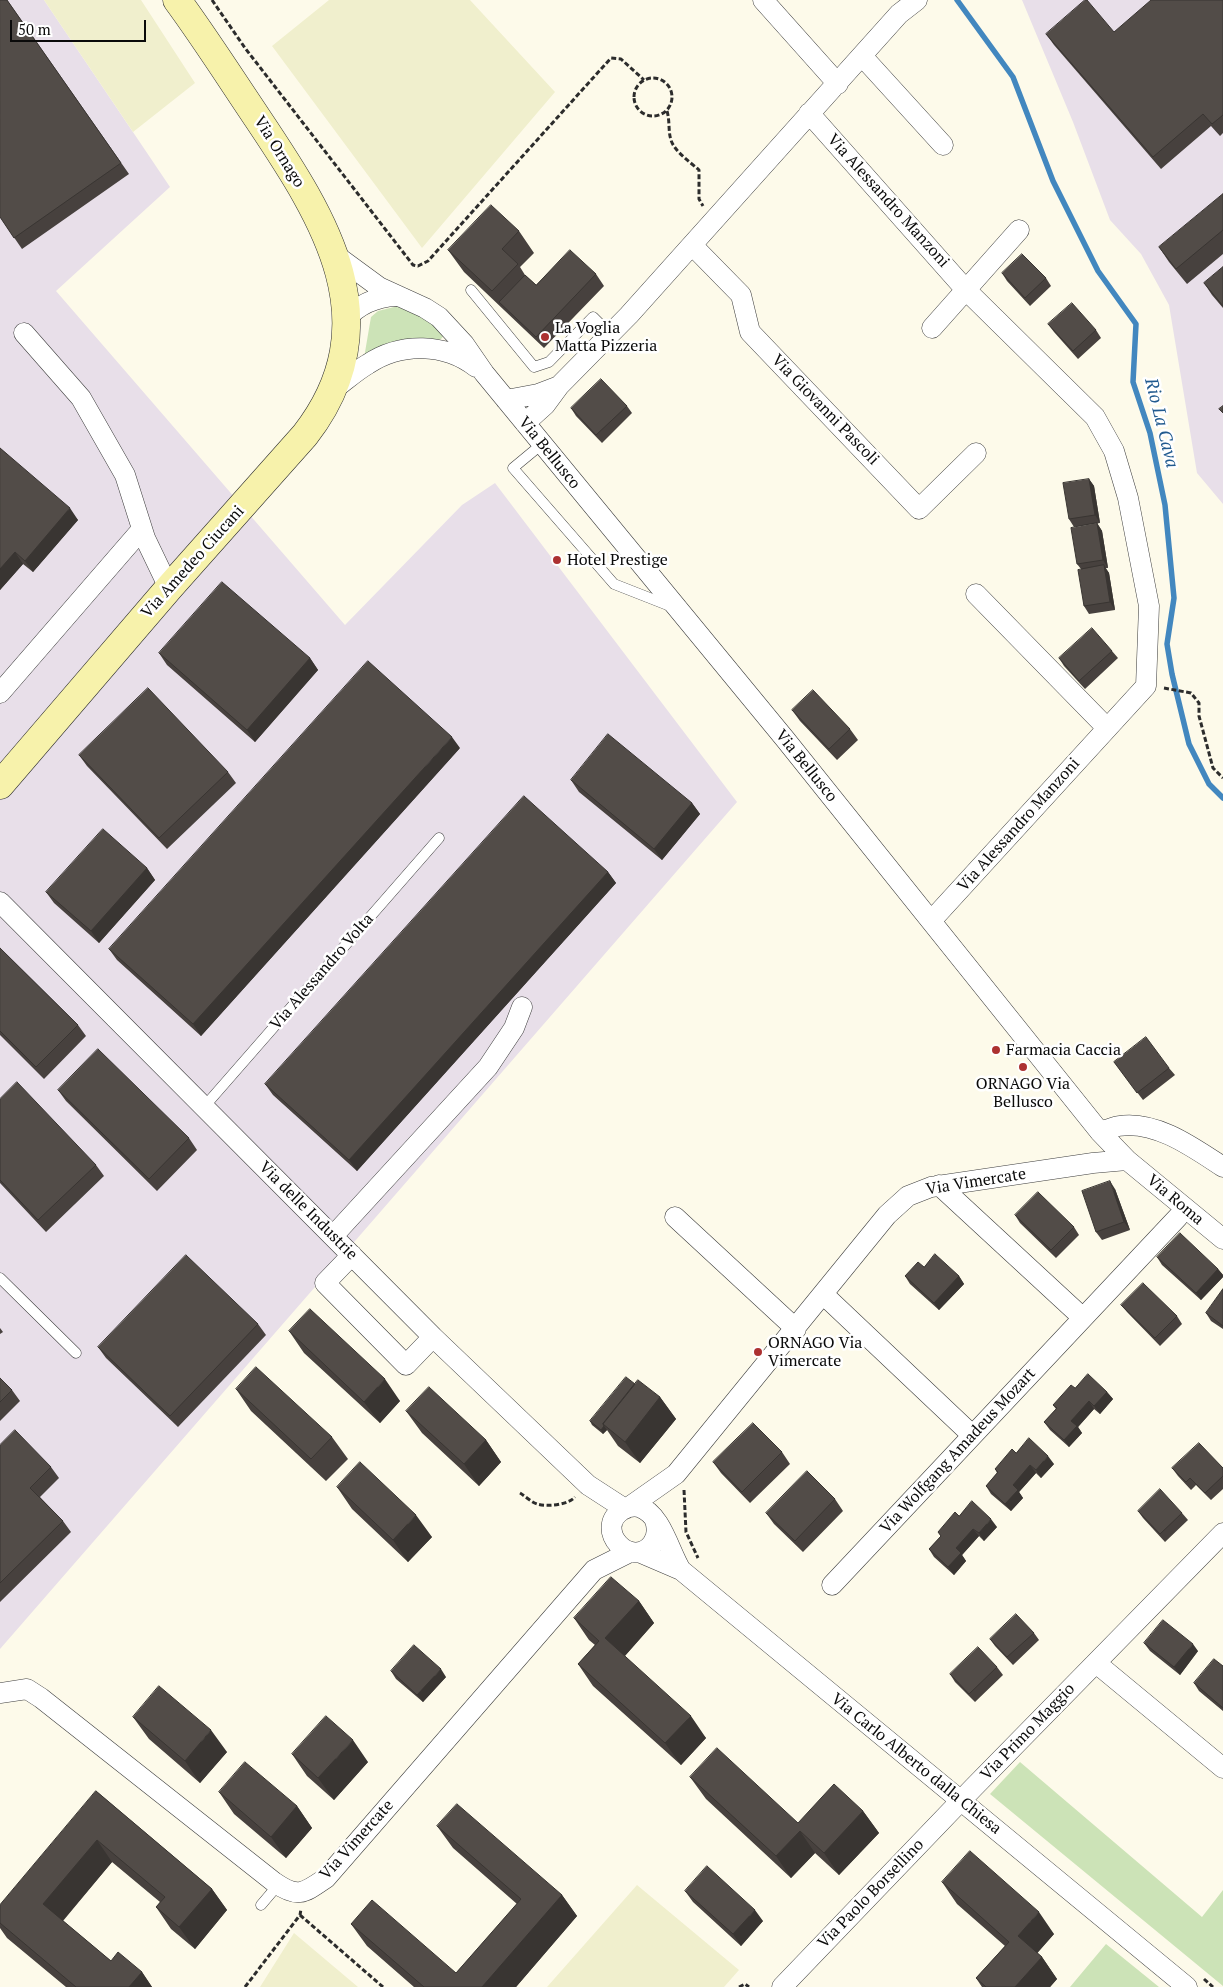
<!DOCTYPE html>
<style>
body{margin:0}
#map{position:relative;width:1223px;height:1987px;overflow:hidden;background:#fdfaea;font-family:"PT Serif",serif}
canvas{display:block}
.scale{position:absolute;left:10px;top:20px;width:136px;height:22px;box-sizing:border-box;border:2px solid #0a0a0a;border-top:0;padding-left:6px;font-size:15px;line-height:18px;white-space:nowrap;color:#0a0a0a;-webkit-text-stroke:4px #fff;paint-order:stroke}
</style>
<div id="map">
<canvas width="1223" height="1987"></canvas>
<div class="scale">50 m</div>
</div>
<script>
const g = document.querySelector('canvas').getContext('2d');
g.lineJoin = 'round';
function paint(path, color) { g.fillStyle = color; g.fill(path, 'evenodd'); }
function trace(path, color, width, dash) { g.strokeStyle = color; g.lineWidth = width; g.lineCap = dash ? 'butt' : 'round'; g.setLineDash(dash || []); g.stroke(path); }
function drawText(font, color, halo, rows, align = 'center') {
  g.font = font + ' "PT Serif",serif'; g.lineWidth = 5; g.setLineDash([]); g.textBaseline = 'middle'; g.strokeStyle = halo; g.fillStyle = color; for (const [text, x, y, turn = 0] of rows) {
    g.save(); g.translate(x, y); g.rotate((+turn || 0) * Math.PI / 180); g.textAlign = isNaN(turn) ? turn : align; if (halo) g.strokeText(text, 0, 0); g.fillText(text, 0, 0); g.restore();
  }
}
const industrial = new Path2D(`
 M0,0H44L170,187L56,291L345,625L462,505L495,483L737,802L0,1649Z
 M1022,0H1223V504L1197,473L1169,305L1141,254L1110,220L1073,122Z`);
const farmland = new Path2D(`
 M44,0H141L195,83L133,132Z
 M329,0H470L555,92L422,248L272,46Z
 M637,1885L739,1970L724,1987H547Z
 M294,1933L358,1987H260Z`);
const green = new Path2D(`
 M394,307C420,307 427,317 445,334L441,339L364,358L371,317L378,311Z
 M1020,1762L1202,1917L1223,1890V1986L990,1794Z
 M1106,1944L1159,1987H1070Z`);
const stream = new Path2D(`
 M957,0L1013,77L1053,181L1098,271L1136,324L1133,382L1150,433L1165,505L1174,598L1167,644L1172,674L1189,744L1209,784L1223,798`);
const path = new Path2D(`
 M212,0L245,48L413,265L418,266L428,261L611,58L621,59L644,80
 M634 97a19 19 0 1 1 38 0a19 19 0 1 1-38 0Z
 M667,111C670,121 668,131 671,140C674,151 690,162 699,170V199L703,206
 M1164,688L1191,693L1199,703V716L1213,768L1223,778
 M684,1490L686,1532L698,1558
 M520,1493C525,1496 531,1502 537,1504C547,1507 568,1505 575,1497
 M300,1915L383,1987
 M1204,1979L1213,1987
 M245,1987L300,1915L301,1909
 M739,1987L745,1984L749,1987`);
const service = new Path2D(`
 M471,290L534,367L549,362L593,317L610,334
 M542,444L513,468L614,584L670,606
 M204,1107L439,838
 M0,1278L76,1353
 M261,1905L278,1885`);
const minor = new Path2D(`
 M763,0L838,84
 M862,56L943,145
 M809,113L966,290L1095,417L1114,451L1128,498L1149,606L1146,686L931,921
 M692,245L741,295L750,332L919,509L976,453
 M334,254L379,287L425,308L439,317L464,344L484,373L785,739L1100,1132L1127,1160L1223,1239
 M346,319C359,304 377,297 396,296
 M932,328L1019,230
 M24,333L81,398L125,475L145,538L169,588
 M334,389C345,381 356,371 368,364C401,342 445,343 476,367
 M506,400L538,394L559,386
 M525,423L545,405L559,386L629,315L899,14L917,0
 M976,594L1107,728
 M0,693L142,529
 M0,902L433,1337L588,1485L625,1509
 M1100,1132C1106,1130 1113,1127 1119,1126C1156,1120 1194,1148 1223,1167
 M939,1185L1083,1318
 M675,1217L796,1329
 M333,1236L488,1067L514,1028L522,1007
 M352,1255L325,1283L406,1365L433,1337
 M824,1295L972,1435
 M629,1507L676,1474L887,1215L908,1196L931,1187L1093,1163L1127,1160
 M654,1518C658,1527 658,1536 652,1544C631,1570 594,1530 621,1511C626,1507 633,1506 639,1507C661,1513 670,1553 681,1570
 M639,1552L681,1570L1187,1987
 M832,1585L1178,1217
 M1096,1663L1223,1768
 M0,1693L27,1689L41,1698L274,1882C298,1899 304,1893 326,1878L594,1570L630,1552
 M782,1987L973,1788L1223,1533`);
const secondary = new Path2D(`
 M0,785L169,588L305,435C392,323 325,219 258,119C231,79 205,38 177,0`);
const wall = new Path2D(`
 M7,0L129,174L22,249L0,217Z
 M1223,0V133L1220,136L1211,126L1161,169L1054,45L1046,34L1114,32Z
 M1223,194V254L1187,284L1169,262L1159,247Z
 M519,231L534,253L520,267L525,275L536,285L596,274L604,286L544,348L464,272L448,250Z
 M1223,267V308L1212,295L1204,283Z
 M1002,273L1046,278L1051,286L1030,306L1007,281Z
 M1048,324L1096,330L1101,338L1078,359L1054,332Z
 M627,406L632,413L602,443L576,416L571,408Z
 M0,448L78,520L33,572L23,564L0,590Z
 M1089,479L1094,486L1100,523L1074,527L1069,519Z
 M1097,523L1102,531L1108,568H1105L1109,573L1115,610L1089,614L1084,606L1081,569L1077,564Z
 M1112,651L1118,658L1085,689L1064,666L1059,658Z
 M159,653L310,658L318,670L255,742L167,665Z
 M792,710L850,729L858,740L837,760L800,721Z
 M460,748L201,1036L117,960L109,949Z
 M79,755L228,772L236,783L167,849L87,766Z
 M571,780L692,803L700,814L662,860L579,792Z
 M147,868L155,880L99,943L54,903L46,892Z
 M608,872L616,883L357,1171L273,1095L265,1084Z
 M0,948L78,1025L86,1036L44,1079L0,1035Z
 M1114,1062L1169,1068L1175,1075L1143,1100Z
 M58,1090L189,1138L197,1150L157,1191L66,1101Z
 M0,1099L96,1165L104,1176L46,1232L0,1183Z
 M1115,1189L1130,1230L1102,1240L1096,1232Z
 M1015,1215L1074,1227L1079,1235L1056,1258L1020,1223Z
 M1157,1257L1218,1269L1223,1275V1277L1201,1300L1162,1265Z
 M905,1276H959L964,1284L939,1310L910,1284Z
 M1223,1289V1329L1211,1321L1206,1313Z
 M1121,1305L1177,1316L1182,1324L1160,1346L1127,1312Z
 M258,1324L266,1335L178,1427L106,1358L98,1347Z
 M0,1328L3,1332L0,1334Z
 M289,1331L400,1401L380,1423L304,1353Z
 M0,1378L12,1390L20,1401L0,1421Z
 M635,1384L660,1397L676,1419L640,1463L618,1446L607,1430L603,1434L592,1425L590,1421Z
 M1075,1388L1107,1392L1113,1399L1100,1414L1094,1409L1078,1427L1082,1433L1069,1447L1050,1430L1044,1422L1056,1409L1053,1405Z
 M236,1389L332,1437L348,1459L326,1481L251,1411Z
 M406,1411L486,1440L501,1462L479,1486L422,1433Z
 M0,1445L51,1467L59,1478L40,1497L63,1521L71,1532L0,1602Z
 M782,1452L790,1464L750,1503L721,1473L713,1462Z
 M1016,1453L1054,1464L1041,1478L1036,1473L1019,1492L1023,1498L1011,1511L991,1494L986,1486L997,1473L995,1469Z
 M1172,1468H1223V1489L1211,1500L1196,1485L1191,1490L1178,1476Z
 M337,1487L432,1537L408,1562L352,1509Z
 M835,1499L843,1511L803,1552L774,1524L766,1513Z
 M1138,1511L1182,1513L1188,1520L1165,1542L1143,1518Z
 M959,1516L997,1527L984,1541L979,1536L962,1555L966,1561L954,1575L934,1557L929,1549L941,1536L938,1532Z
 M639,1601L654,1623L625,1656L706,1738L681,1765L593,1686L578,1664L595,1645L589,1640L574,1618Z
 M1034,1633L1039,1640L1013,1665L995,1646L990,1639Z
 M1144,1643L1198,1651L1180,1675L1150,1651Z
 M1223,1666V1711L1199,1691L1194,1683Z
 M997,1667L1003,1675L975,1702L955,1682L950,1674Z
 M391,1671L446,1677L423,1702L396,1679Z
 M133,1717L227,1752L200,1783L149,1739Z
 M292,1754L368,1762L334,1800L307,1776Z
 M690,1777L798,1823L863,1811L879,1833L839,1875L815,1853L791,1878L706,1799Z
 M96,1791L212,1889L227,1910L195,1949L171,1929L156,1907L160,1902L112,1862L63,1921L111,1961L142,1972L152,1987H66L7,1938L0,1928V1905Z
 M219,1792L297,1806L312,1828L286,1858L234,1814Z
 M437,1826L562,1895L577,1916L516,1987H414L367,1946L351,1924L456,1973L517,1904L453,1848Z
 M942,1882L1054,1934L1037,1953L1042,1957L1057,1979L1050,1987H982L976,1978L1005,1946L957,1904Z
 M685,1891L763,1921L741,1946L693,1902Z`);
const shadedWall = new Path2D(`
 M1089,479L1094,486L1100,523L1095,515Z
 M70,508L78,520L33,572L25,561Z
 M1097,523L1102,531L1108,568L1103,560Z
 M15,552L23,564L0,590V569Z
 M1104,565L1109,573L1115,610L1110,602Z
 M310,658L318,670L255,742L247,730Z
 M452,737L460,748L201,1036L193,1024Z
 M692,803L700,814L662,860L654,849Z
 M147,868L155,880L99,943L91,931Z
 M608,872L616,883L357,1171L349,1160Z
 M1110,1181L1115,1189L1130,1230L1124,1222Z
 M1218,1269L1223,1275V1277L1201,1300L1196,1293Z
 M959,1276L964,1284L939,1310L934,1303Z
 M385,1379L400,1401L380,1423L364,1402Z
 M1107,1392L1113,1399L1100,1414L1094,1406Z
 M660,1397L676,1419L640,1463L625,1442Z
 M1089,1401L1094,1409L1078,1427L1082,1433L1069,1447L1064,1440L1071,1421Z
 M604,1426L607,1430L603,1434L601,1430Z
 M486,1440L501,1462L479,1486L464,1464Z
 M1048,1456L1054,1464L1041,1478L1036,1470Z
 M1030,1465L1036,1473L1019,1492L1023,1498L1011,1511L1005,1504L1013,1485Z
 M416,1515L432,1537L408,1562L393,1540Z
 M991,1519L997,1527L984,1541L979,1533Z
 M973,1529L979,1536L962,1555L966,1561L954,1575L948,1567L956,1548Z
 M639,1601L654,1623L621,1660L605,1638Z
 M1193,1644L1198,1651L1180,1675L1174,1667Z
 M441,1669L446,1677L423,1702L417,1695Z
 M691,1716L706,1738L681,1765L665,1743Z
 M211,1730L227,1752L200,1783L185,1761Z
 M353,1740L368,1762L334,1800L318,1778Z
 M297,1806L312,1828L286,1858L271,1837Z
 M863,1811L879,1833L839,1875L824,1853Z
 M800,1831L815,1853L791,1878L776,1856Z
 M97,1840L112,1862L58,1926L43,1904Z
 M212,1889L227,1910L195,1949L179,1927Z
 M562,1895L577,1916L516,1987H482Z
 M755,1910L763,1921L741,1946L733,1934Z
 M1039,1912L1054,1934L1033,1958L1018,1936Z
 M1042,1957L1057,1979L1050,1987H1015Z
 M142,1972L152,1987H129Z`);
const building = new Path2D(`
 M0,0H7L121,163L14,238L0,217Z
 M1085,0H1087L1114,32L1151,0H1223V115L1212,124L1203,114L1153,157L1046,34Z
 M1223,194V230L1176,269L1159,247Z
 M491,205L519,231L502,249L518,264L492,291L448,250Z
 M570,250L596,274L536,337L499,302L525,275L536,285Z
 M1022,254L1046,278L1025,298L1002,273Z
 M1223,267V306L1204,283Z
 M1072,303L1096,330L1073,351L1048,324Z
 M601,379L627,406L596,435L571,408Z
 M1223,406V413L1219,409Z
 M0,448L70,508L25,561L15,552L0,569Z
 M1089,479L1095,515L1069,519L1063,483Z
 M1097,523L1103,560L1077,564L1071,528Z
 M1104,565L1110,602L1084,606L1078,570Z
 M222,582L310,658L247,730L159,653Z
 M1092,628L1112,651L1079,681L1059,658Z
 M368,661L452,737L193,1024L109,949Z
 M148,688L228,772L159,838L79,755Z
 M813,690L850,729L829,749L792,710Z
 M608,734L692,803L654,849L571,780Z
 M524,796L608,872L349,1160L265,1084Z
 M103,829L147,868L91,931L46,892Z
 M0,948L78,1025L36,1067L0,1031Z
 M1146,1037L1169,1068L1137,1093L1114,1062Z
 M98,1049L189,1138L149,1179L58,1090Z
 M17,1082L96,1165L38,1220L0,1180V1099Z
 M1110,1181L1124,1222L1096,1232L1082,1191Z
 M1038,1192L1074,1227L1051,1250L1015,1215Z
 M1180,1233L1218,1269L1196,1293L1157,1257Z
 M935,1254L959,1276L934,1303L905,1276L918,1262L924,1267Z
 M186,1255L258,1324L170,1416L98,1347Z
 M1143,1283L1177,1316L1155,1338L1121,1305Z
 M1223,1289V1326L1206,1313Z
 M310,1309L385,1379L364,1402L289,1331Z
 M256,1367L332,1437L311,1459L236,1389Z
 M1088,1374L1107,1392L1094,1406L1089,1401L1071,1421L1077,1426L1064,1440L1044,1422L1057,1408L1053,1405L1071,1385L1075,1388Z
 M626,1377L635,1384L603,1424L604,1426L601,1430L590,1421Z
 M0,1378L12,1390L0,1402Z
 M638,1380L660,1397L625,1442L603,1424Z
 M429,1387L486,1440L464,1464L406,1411Z
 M753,1423L782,1452L742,1492L713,1462Z
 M15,1430L51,1467L30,1488L63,1521L0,1583V1445Z
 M1029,1438L1048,1456L1036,1470L1030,1465L1013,1485L1018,1490L1005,1504L986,1486L998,1472L995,1469L1012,1449L1016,1453Z
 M1199,1443L1223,1468V1476L1205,1493L1190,1478L1186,1482L1172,1468Z
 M360,1462L416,1515L393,1540L337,1487Z
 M807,1471L835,1499L795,1541L766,1513Z
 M1160,1489L1182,1513L1160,1534L1138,1511Z
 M972,1501L991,1519L979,1533L973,1529L956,1548L961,1553L948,1567L929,1549L941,1536L938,1532L955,1512L959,1516Z
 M611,1577L639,1601L605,1638L691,1716L665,1743L578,1664L599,1641L574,1618Z
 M1016,1614L1034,1633L1007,1657L990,1639Z
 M1163,1620L1193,1644L1174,1667L1144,1643Z
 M414,1645L441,1669L417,1695L391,1671Z
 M978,1647L997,1667L969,1694L950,1674Z
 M1214,1659L1223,1666V1708L1194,1683Z
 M159,1686L211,1730L185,1761L133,1717Z
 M326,1716L353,1740L318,1778L292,1754Z
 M717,1748L798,1823L834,1784L863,1811L824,1853L800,1831L776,1856L690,1777Z
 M245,1762L297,1806L271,1837L219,1792Z
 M96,1791L212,1889L179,1927L156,1907L165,1897L97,1840L43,1904L111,1961L118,1952L142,1972L129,1987H76L0,1923V1905Z
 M457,1804L562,1895L482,1987H424L351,1924L372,1900L456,1973L521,1899L437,1826Z
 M970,1851L1039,1912L1018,1936L1042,1957L1015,1987H986L976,1978L1009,1942L942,1882Z
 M707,1866L755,1910L733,1934L685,1891Z`);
const markers = [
 [545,337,5,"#ac3131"],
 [557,560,5,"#ac3131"],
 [996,1050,5,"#ac3131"],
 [1023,1067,5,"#ac3131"],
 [758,1352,5,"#ac3131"]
];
const streetNames = [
 ["Via Ornago",279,152,58],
 ["Via Alessandro Manzoni",888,201,48],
 ["Via Giovanni Pascoli",825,410,46],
 ["Via Bellusco",549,453,51],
 ["Via Amedeo Ciucani",193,562,-48],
 ["Via Bellusco",806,766,51],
 ["Via Alessandro Manzoni",1019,825,-48],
 ["Via Alessandro Volta",322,972,-49],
 ["Via Vimercate",976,1182,-9],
 ["Via Roma",1175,1200,40],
 ["Via delle Industrie",308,1211,45],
 ["Via Wolfgang Amadeus Mozart",958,1451,-47],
 ["Via Primo Maggio",1028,1732,-46],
 ["Via Carlo Alberto dalla Chiesa",916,1764,39],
 ["Via Vimercate",357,1840,-48],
 ["Via Paolo Borsellino",871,1894,-46]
];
const poiNames = [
 ["La Voglia",555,328],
 ["Matta Pizzeria",555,346],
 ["Hotel Prestige",567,560],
 ["Farmacia Caccia",1006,1050],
 ["ORNAGO Via",1023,1084,"center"],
 ["Bellusco",1023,1102,"center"],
 ["ORNAGO Via",768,1343],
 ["Vimercate",768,1361]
];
const waterNames = [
 ["Rio La Cava",1161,423,76]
];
paint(industrial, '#e8dfe9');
paint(farmland, '#f0efcd');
paint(green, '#cce3b7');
trace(stream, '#4287bf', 5.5);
trace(service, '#3d3d3d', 11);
trace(minor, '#3d3d3d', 21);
trace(secondary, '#2c2c2c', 29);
trace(path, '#2c2c2c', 3, [5, 2.5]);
trace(service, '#fff', 10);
trace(minor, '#fff', 20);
trace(secondary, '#f7f2ab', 28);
paint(wall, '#47413e');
paint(shadedWall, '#393532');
paint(building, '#524c48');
trace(building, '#393532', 1);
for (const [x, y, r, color] of markers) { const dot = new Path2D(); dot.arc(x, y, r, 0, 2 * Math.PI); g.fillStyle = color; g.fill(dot); trace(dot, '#fff', 2); }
drawText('16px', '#0a0a0a', '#fff', streetNames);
drawText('16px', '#0a0a0a', '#fff', poiNames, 'left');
drawText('italic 18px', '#215a8f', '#fff', waterNames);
</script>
